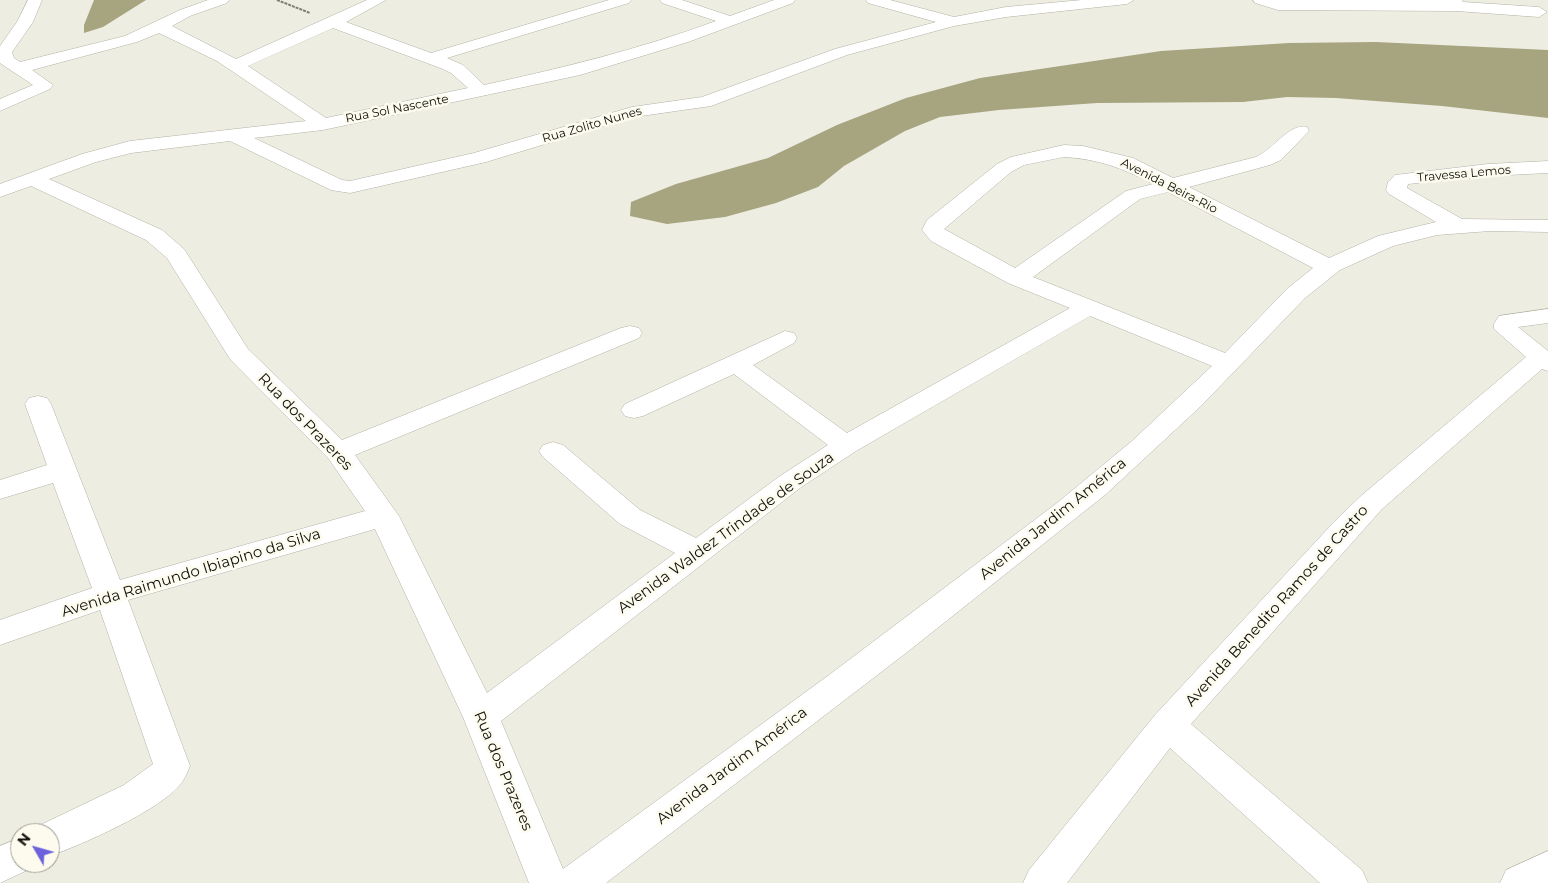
<!DOCTYPE html>
<meta charset="utf-8">
<style>
body{margin:0}
#map{position:relative;width:1548px;height:883px;overflow:hidden;background:#eeede1;font-family:Montserrat,sans-serif}
canvas{display:block}
.north{position:absolute;left:10px;top:823px;width:50px;height:50px;box-sizing:border-box;background:#fcfbee;border:1px solid #9d9c93;border-radius:50%;rotate:308deg;font-size:14px;font-weight:700;line-height:20px;text-align:center;color:#0e0e0a}
.north::after{content:'';display:block;margin:auto;width:18px;height:22px;background:#6d62dc;clip-path:polygon(50% 0,100% 100%,50% 72%,0 100%)}
</style>
<div id="map">
<canvas width="1548" height="883"></canvas>
<div class="north">N</div>
</div>
<script>
const g = document.querySelector('canvas').getContext('2d');
g.lineJoin = 'round';
function paint(path, color) { g.fillStyle = color; g.fill(path, 'evenodd'); }
function trace(path, color, width, dash) { g.strokeStyle = color; g.lineWidth = width; g.lineCap = dash ? 'butt' : 'round'; g.setLineDash(dash || []); g.stroke(path); }
function drawText(font, color, halo, rows, align = 'center') {
  g.font = font + ' Montserrat,sans-serif'; g.lineWidth = 5; g.setLineDash([]); g.textBaseline = 'middle'; g.strokeStyle = halo; g.fillStyle = color; for (const [text, x, y, turn = 0] of rows) {
    g.save(); g.translate(x, y); g.rotate((+turn || 0) * Math.PI / 180); g.textAlign = isNaN(turn) ? turn : align; if (halo) g.strokeText(text, 0, 0); g.fillText(text, 0, 0); g.restore();
  }
}
const water = new Path2D(`
 M94,0H146L103,27L84,33V25Z
 M1376,42L1548,50V118L1442,106L1336,98L1287,97L1243,102L1097,103L999,110L940,117L905,131L844,166L818,187L776,203L725,217L667,224L630,216L631,202L676,184L768,158L837,125L906,98L980,78L1161,51L1289,43Z`);
const path = new Path2D(`
 M277,0L310,13`);
const minor = new Path2D(`
 M28,0H42L33,22L12,52L14,58L20,62L125,36L180,10L208,0H229L227,3L190,16L172,26L236,59L367,0H386L346,22L431,53L609,0H631L629,3L447,58L463,65L484,85C563,68 640,49 716,21L662,3L660,0H682L730,16L774,0H795L793,3L688,42L580,75L323,130L254,138L342,180L350,181L474,153L632,107L702,97L835,49L936,22L868,3L866,0H890L954,17L1006,7L1082,0H1134L1127,4L1006,17L954,26L847,55L711,106L634,117L486,162L350,193L331,190L230,141L131,153L96,162L49,179L162,230L184,249L248,349L342,440L621,328L630,326L639,328L642,333L639,338L355,455L399,516L487,693L675,553L620,524L543,457L539,451L543,445L553,442L563,445L640,510L696,538L780,476L828,445L734,374L643,416L634,418L625,416L621,410L625,404L785,331L794,333L797,338L794,343L753,365L847,433L1070,308L1008,283L931,241L922,230L927,220L997,164L1011,157L1064,145L1083,146L1133,158L1173,178L1256,157C1274,149 1289,123 1307,127L1309,131L1281,160L1270,165L1189,187L1329,258L1378,236L1436,222L1389,194L1386,190L1388,182L1395,175L1488,164L1548,161V173L1488,176L1408,184L1407,188L1462,219L1548,220V232L1490,231L1437,235L1393,246L1340,270L1305,298L1201,406L1105,495L906,653L606,883H529L463,717L375,529L128,600L190,766C187,773 184,781 179,786C156,812 83,844 50,856V833H33L36,827L124,785L153,764L100,610L0,645V620L92,588L53,483L0,499V480L47,465L25,404L29,398L38,396L47,398L51,404L120,580L365,511L328,458L230,359L167,258L146,240L31,186L0,197V184L82,154L130,141L306,121L217,61L159,33L137,42L32,70L53,85L50,89L0,111V99L33,85L0,63V46L17,22ZM333,28L443,69L451,73L468,88L326,118L248,66ZM1064,157C1099,159 1122,168 1153,184L1126,191L1015,268L944,229L1011,172L1024,165ZM1168,192L1313,268L1288,288L1225,353L1033,277L1140,199ZM1090,316L1212,366L1132,441L1057,503L829,675L563,869L501,721L800,488L856,451Z
 M1253,0H1462L1463,2L1539,7L1547,12L1539,17L1456,11L1278,10L1255,3Z
 M1548,309V323L1518,327L1548,351V371L1542,369L1382,509L1191,724L1362,870L1368,883H1320L1170,748L1067,883H1023L1029,870L1155,715L1334,522L1362,495L1526,357L1494,329V324L1499,316Z
 M20,838V863H36L34,867L0,883V846Z
 M1548,851V883H1500L1506,870Z`);
const farStreetnames = [
 ["Rua Sol Nascente",397,109,-11],
 ["Rua Zolito Nunes",592,125,-16],
 ["Travessa Lemos",1464,174,-5],
 ["Avenida Beira-Rio",1169,186,27]
];
const streetNames = [
 ["Rua dos Prazeres",305,422,46],
 ["Avenida Jardim América",1053,519,-39],
 ["Avenida Waldez Trindade de Souza",726,533,-36],
 ["Avenida Raimundo Ibiapino da Silva",191,573,-17],
 ["Avenida Benedito Ramos de Castro",1277,606,-48],
 ["Avenida Jardim América",732,766,-37],
 ["Rua dos Prazeres",503,771,67]
];
paint(water, '#a7a480');
trace(minor, '#b2b1a5', 1);
trace(path, '#7e7d75', 2, [3, 1]);
paint(minor, '#fff');
drawText('12px', '#0e0e0a', '#fcfbee', farStreetnames);
drawText('15px', '#0e0e0a', '#fcfbee', streetNames);
</script>
